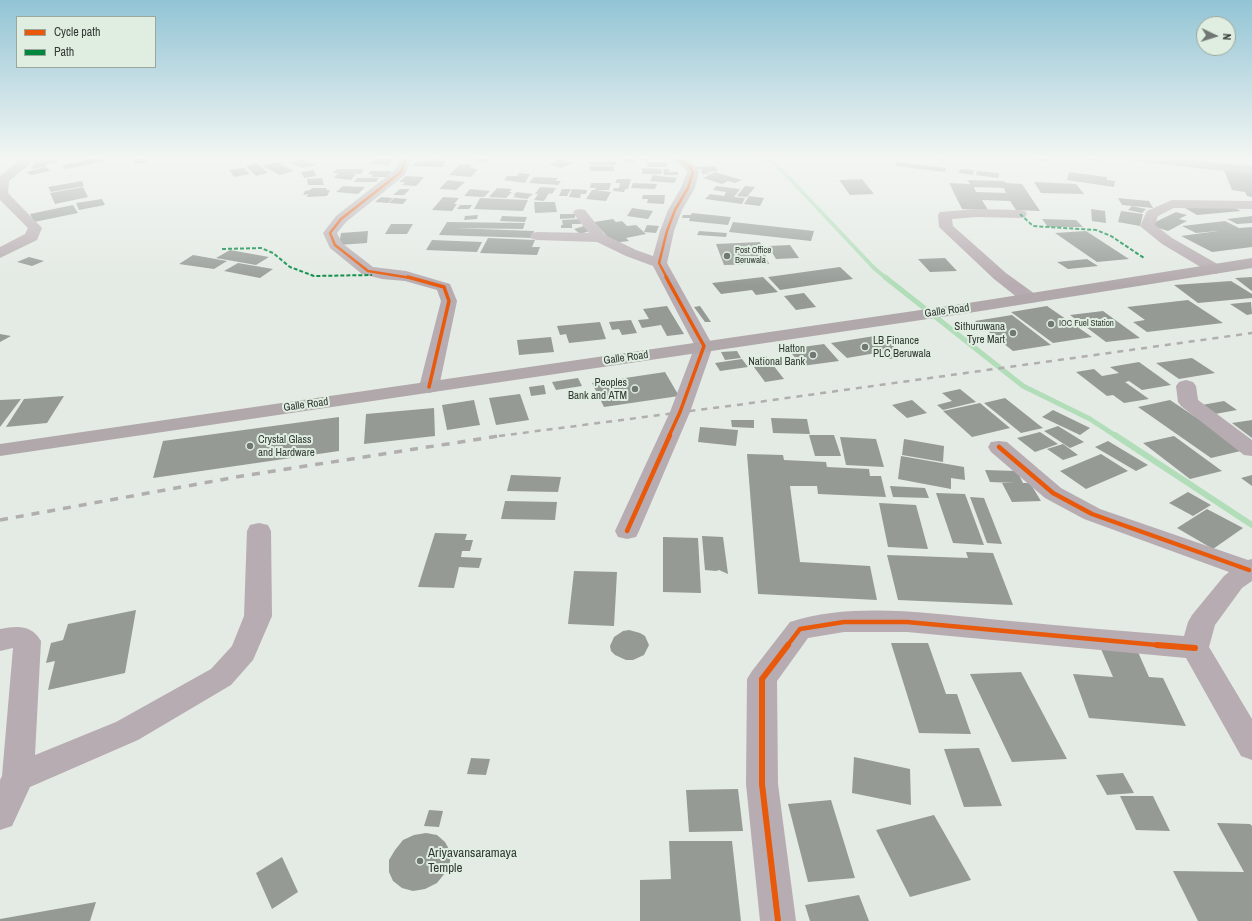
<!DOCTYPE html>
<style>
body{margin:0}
#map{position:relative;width:1252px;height:921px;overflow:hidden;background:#e4eae4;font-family:"Archivo Narrow",sans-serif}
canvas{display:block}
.legend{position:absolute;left:16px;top:16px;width:140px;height:52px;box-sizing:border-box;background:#e0eee1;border:1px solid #9ba69c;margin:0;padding:5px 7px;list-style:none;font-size:12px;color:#333934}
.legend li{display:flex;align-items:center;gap:8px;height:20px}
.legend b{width:20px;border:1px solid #9ba69c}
.north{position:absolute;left:1196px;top:16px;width:40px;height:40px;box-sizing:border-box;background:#e0eee1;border:1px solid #9ba69c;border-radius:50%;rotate:94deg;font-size:11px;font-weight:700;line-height:16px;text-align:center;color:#333934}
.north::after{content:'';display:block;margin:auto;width:14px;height:18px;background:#717772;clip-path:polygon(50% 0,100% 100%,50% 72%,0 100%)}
</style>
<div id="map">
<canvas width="1252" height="921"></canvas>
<ul class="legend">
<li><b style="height:5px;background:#e8590c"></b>Cycle path</li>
<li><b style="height:5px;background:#00873e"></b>Path</li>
</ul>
<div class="north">N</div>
</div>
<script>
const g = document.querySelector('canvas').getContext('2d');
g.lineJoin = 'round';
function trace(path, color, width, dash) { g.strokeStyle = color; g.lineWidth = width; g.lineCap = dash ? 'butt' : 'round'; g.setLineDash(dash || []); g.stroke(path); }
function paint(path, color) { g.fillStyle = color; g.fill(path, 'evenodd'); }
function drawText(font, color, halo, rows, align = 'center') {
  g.font = font + ' "Archivo Narrow",sans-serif'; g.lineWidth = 4; g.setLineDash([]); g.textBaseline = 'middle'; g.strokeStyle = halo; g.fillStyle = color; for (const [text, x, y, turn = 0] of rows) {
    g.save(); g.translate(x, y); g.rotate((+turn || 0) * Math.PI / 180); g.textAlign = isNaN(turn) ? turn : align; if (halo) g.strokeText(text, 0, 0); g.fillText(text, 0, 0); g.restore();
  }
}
const streamFar2 = new Path2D(`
 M759,157L775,163L874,268L886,278`);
const streamFar1 = new Path2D(`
 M885,277L1023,386L1090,419L1116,436`);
const stream = new Path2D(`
 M1115,435L1252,525`);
const building = new Path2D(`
 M83,157H99L105,161L66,169L62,165L86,160Z
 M148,157L149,162L135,164L133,158Z
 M376,157H395L388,165L370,164Z
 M419,157H443L441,160L416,159Z
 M479,157H496L485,163L472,160Z
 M626,157L637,160L631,163L620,160Z
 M630,157H654L645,161Z
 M925,157H949L947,161Z
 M1019,157H1049L1047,162Z
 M1073,157H1099V161L1073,158Z
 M57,159L56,163L47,164L45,167L31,169L35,161Z
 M301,159L316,165L303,168L289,163Z
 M561,159L573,163L561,168L549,164Z
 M416,161H446L442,167L412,166Z
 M616,161V165H589V162Z
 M276,162L294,171L280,175L262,166Z
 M646,162H665L667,167H648Z
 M897,162L946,168L945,172L896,166Z
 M257,163L268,173L256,176L246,166Z
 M460,164L473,165L470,168L478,169L471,177L449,175Z
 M590,166H614V171H590Z
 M715,166L718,171L708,172L709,174H702L701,169H696L695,167Z
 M46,167L50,171L31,175L26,172Z
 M244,168L250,174L234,177L229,170Z
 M642,168L661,169L662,174H642Z
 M1223,168L1252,171V197L1247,196L1245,192L1232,190Z
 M337,169H364L361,174L352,173L356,174L351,180L334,178L338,173H333Z
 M663,169H669V172H678V175H664Z
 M960,169L974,170L973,175L959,173Z
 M314,170L316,176L304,178L301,172Z
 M371,171H392L387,177H371L373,174H368Z
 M977,171L999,173L998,178L976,175Z
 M715,172L742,180L735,183L728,181L722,184L703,178Z
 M1069,172L1107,177V180L1115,181L1114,187L1067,180Z
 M519,173L530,174L525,183L504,180L507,176H517Z
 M653,175L677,178L674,183L650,181Z
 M406,176L424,177L416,186L402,185L405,182H399Z
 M534,177L558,178L556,181H561L558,185L529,183Z
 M322,178L324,185H308L307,179Z
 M357,178H379L376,182H354Z
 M617,179H631L628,189H625L624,192L613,191L614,188H619L620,183H615Z
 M862,179L874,194L850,195L839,180Z
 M448,180L465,182L456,190L439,189Z
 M967,180L1004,181L1006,183L1022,184L1040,211L1016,210L1010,201L982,200L988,210L962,209L949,183L970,184ZM974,187L1004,188L1006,193L976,192Z
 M82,181L84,186L51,192L48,187Z
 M1034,182L1076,184L1084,194L1041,193Z
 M591,183H611L609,190H595L596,188H590Z
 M633,183L657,184L655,189L631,188Z
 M343,186L365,187L358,194L336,192Z
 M716,186L740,189L734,197L745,198L742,204L705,199L710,194L724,196L726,192L713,190Z
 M745,186L755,187L747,197L737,196Z
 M83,187L88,197L55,204L50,193Z
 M540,187L556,188L552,194L549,193L544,201L534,200L538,194H535Z
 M312,188H327L326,190H330L327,196L307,197L308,194L303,195L305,191L310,190Z
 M497,188L512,189L509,192H512L506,198L489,197Z
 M400,189H410L404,195H393Z
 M470,189L490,191L484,197L464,196Z
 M562,189H571L567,196H559Z
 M572,189L587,190L586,194H581L580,198L569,197Z
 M592,190H595L611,192L606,201L586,199Z
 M517,192L533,194L527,199L513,197L516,195H513Z
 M643,195H665L664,204L647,203L648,199H642Z
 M749,196L764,198L760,206L744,204Z
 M381,197L393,198L388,203L375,202Z
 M443,197L459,198L454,204H457L452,211L432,210Z
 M394,198L407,199L403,204L389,203Z
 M480,198L528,200L523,211L474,209Z
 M1118,198L1149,201L1153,208L1122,205Z
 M102,199L105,205L79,210L76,203Z
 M534,202H555L557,212L535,213Z
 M73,205L78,213L34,222L30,214Z
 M460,205H472L469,209H457Z
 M1229,205L1241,211L1197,215L1185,208Z
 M1132,206L1136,207L1146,209L1142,213L1128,210Z
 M632,208L653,211L648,219L627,216Z
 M1091,209L1105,211L1106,223L1092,221Z
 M1121,211L1143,214L1140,226L1118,222Z
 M1176,212L1187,215L1179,219L1187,221L1168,231L1149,225Z
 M692,213L731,217L728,225L689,221L690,218H682L683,215H691Z
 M560,214H575V218L560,219Z
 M478,215L477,219L464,220L465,216Z
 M502,216L527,217L525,222L500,221Z
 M1252,216V223L1237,224L1227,219Z
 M580,219L581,224H572V228H561V225H563L562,220Z
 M613,219L616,222L622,221L627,226L636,225L646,234L626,238L629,241L613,243L594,222Z
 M1042,219L1076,220L1083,227H1048Z
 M1225,221L1239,228L1252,227V247L1212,252L1181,236L1218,231L1196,233L1182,226Z
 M447,222L525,223L523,229L454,228L534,231L532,238L439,235Z
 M733,222L814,231L811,241L729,232Z
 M391,224H413L407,234H385Z
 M647,225L659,226L656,233L644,232Z
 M584,226L590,231L580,234L574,229Z
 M368,231L367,243L339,245L341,233Z
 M699,231L727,233L726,237L697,235Z
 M1086,231L1129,259L1097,262L1055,233Z
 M488,238L535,240L532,247H540L537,255L480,253Z
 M432,240L482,242L477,252L426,250Z
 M760,242L769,264L724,265L716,244Z
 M790,245L799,258L776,259L768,246Z
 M230,250L269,257L256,265L216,258Z
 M193,255L227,261L214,269L179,264Z
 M29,257L44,261L32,266L17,262Z
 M945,258L957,271L930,272L918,259Z
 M1087,259L1098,266L1068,269L1057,262Z
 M238,263L273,269L260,278L224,271Z
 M840,267L853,279L780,290L768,277Z
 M763,277L778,292L756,295L752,290L721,294L712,283Z
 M1252,277V291L1235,278Z
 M1231,281L1252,294V298L1198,303L1174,285Z
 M804,293L816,307L796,310L784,296Z
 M1188,300L1223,323L1147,332L1133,322L1145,320L1127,307Z
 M1251,302L1252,314L1247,315L1230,304Z
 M667,306L684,334L667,336L661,325L642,328L638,320L649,319L643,309Z
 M700,306L711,322H705L694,307Z
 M1047,306L1092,337L1053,343L1011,312Z
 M1103,311L1140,338L1106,342L1070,315Z
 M1012,315L1051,345L1013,351L975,321Z
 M631,320L637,333L622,335L619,329L612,330L609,322Z
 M600,322L606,339L569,343L566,334L560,335L557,326Z
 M0,334L11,336L0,342Z
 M881,335L905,357L889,359L882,352L847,358L831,343Z
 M551,337L554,352L519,355L517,340Z
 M824,344L839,361L802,366L788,349Z
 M737,351L741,358L725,360L721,352Z
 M766,356L784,379L765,382L748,359Z
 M1192,358L1215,373L1179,379L1156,363Z
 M742,359L748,367L720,371L715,363Z
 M1139,362L1171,385L1142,390L1129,381L1125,382L1149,399L1124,403L1113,395L1107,396L1076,372L1094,369L1102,376L1119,373L1110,367Z
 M665,372L679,396L604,407L592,383Z
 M578,378L582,386L556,390L552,382Z
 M544,385L546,394L531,396L529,387Z
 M960,389L976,402L943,410L937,405L952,401L942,393Z
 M520,394L529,420L496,425L489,398Z
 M64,396L47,423L6,427L24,399Z
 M1005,398L1039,425L1043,428L1021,433L984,403Z
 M21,399L0,427V400Z
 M474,400L480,425L447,430L442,405Z
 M912,400L927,413L907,418L892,405Z
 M1170,400L1245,450L1211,458L1138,407Z
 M1224,401L1237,410L1215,414L1202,405Z
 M980,403L1010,428L972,437L943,411Z
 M434,408L435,436L364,444L366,414Z
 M1053,410L1090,428L1080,435L1042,417Z
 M339,417V451L153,478L163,441Z
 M771,418L807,419L810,434L773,433Z
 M731,420H754V428L732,427Z
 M1252,420V438L1232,423Z
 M1058,426L1084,442L1070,448L1044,431Z
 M700,427L738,430L736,446L698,442Z
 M1040,432L1058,444L1035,452L1017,438Z
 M809,435H834L841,456H815Z
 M1174,436L1222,471L1190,479L1143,443Z
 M840,437L876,439L884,467L846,465Z
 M904,439L944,446L943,462L902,455Z
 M1108,441L1148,465L1136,471L1095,447Z
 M1063,444L1078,455L1063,460L1047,449Z
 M747,454L783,455L784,460L826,462L827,467L869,469L870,476H881L886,497L818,494L817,486H790L800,562L870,566L877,600L758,594Z
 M1101,454L1128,471L1086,489L1060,471Z
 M901,456L964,467L965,480L951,478V489L898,479Z
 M985,470L1017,471L1023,483H1030L1041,501L1012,502L1002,483H1015L990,482Z
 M511,475L561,477L558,492L507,491Z
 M1252,475V486L1241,478Z
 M890,486L925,488L929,498L893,497Z
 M1188,492L1211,505L1193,516L1169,503Z
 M936,493L965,494L984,545L953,543Z
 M970,497L984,498L1002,544L987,543Z
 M505,501L557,502L555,520L501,519Z
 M879,503L916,505L928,549L888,547Z
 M1207,509L1243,528L1213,549L1177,528Z
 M435,533L467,534L465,540H473L470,551H462L461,557L482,558L479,568L459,567L454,588L418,587Z
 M702,536L723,537L728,574L719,570L716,571L705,570Z
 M663,537L698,538L701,593L663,592Z
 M966,552L993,553L1013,605L898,600L887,555L968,558Z
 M574,571L617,572L614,626L568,624Z
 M136,610L125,673L48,690L55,661L46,663L51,643L63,640L68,624Z
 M629,630L640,633L645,636L649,645L644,655L633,660H626L615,655L611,651L610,646L614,637L623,631Z
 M891,643H928L946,694H957L971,734L919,733Z
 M1101,649L1138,652L1149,677L1163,678L1186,726L1089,718L1073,674L1113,677Z
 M1021,672L1067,759L1012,762L970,674Z
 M979,748L1002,806L964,807L944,749Z
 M854,757L910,769L911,805L852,793Z
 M471,758L490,759L486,775L467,774Z
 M1123,773L1134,793L1107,795L1096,775Z
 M738,789L743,831L689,832L686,790Z
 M1120,796H1153L1170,831L1136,830Z
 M831,800L855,878L808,882L788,804Z
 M429,810L443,811L439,827L424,826Z
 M934,815L971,880L910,897L876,830Z
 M1217,823L1250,824L1252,826V921H1198L1173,871L1244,872Z
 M426,833L437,835L445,842L450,851V862L445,873L437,883L425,889L413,891L402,888L393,881L389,872V860L395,850L403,840L414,835Z
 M669,841H732L741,921H640V880L671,879Z
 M282,857L298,892L272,909L256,873Z
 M859,895L869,921H810L805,905Z
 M96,902L90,921H0V919Z`);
const minor = new Path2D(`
 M23,157H35L29,165L9,181L8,193L42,228L37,240L0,258V247L25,234L28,228L0,200V176Z
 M400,157H412L405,175L346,222L337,233L342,243L373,267L406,271L450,284L457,301L439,387L436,391L429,393L422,391L419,387L441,301L437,290L405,281L382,279L362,274L330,248L323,233L336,216L395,170Z
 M669,157C683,155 691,160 699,172L695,188L682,210L674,231L667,263L713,346L690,412L639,531L636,537L627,539L618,537L615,531L670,412L695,346L653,266L626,256L597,242L537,240L532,239L530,236L532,233L537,232L589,233L573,213L575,210L580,209L585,210L605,235L636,250L653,256L660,231L668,210L681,188L687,172L684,168Z
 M1126,157H1162L1252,166V174L1132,161L1128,160Z
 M1172,200L1252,201V209L1174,208L1158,216L1155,225L1172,238L1221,266L1223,269L1221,272L1215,274L1209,272L1162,244L1140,226L1147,211Z
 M977,209L1020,210L1025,211L1027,214L1025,217L1020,218L977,217L952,219L953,226L1006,273L1035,294L1037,298L1035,302L1029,303L1023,302L994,279L939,227L938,215L940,212Z
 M1186,380L1193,382L1196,386L1198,400L1252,440V456L1244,455L1181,406L1178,402L1176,386L1179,382Z
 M999,441L1007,442L1061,488L1100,509L1248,560L1252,559V581L1242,588L1215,625L1209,647L1252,719V760L1241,756L1186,658L907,632H844L808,638L777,681L778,784L796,921H760L746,784L747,679L752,671L790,622C852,602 925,613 989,619C1054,625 1119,631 1184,636L1188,622L1192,615L1224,576L1229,572L1084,519L1045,498L991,452L988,447L991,442Z
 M259,523L268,525L271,531L272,616L253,660L231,685L138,740L30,787L12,826L0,830V780L2,776L13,648L0,651V629C17,626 31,624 41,641L35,755L116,722L211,669L232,646L244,616L247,531L250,525Z`);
const highway = new Path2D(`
 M1252,258V268L962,314L0,456V444L962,304Z`);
const railFar1 = new Path2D(`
 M499,436L744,404L1252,333`);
const rail = new Path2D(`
 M0,520L242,476L505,435`);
const quiet = new Path2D(`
 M1020,214L1033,226L1096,230L1111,236L1144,258
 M222,249L261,248L273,253L290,267L314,276L372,275`);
const cyclewayFar3 = new Path2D(`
 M406,157L401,172L341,219L330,233L335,245L368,271L411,278
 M667,278L659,263L667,231L675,210L688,188L693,172L688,165L675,157`);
const cyclewayFar2 = new Path2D(`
 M408,277L444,287L449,301L429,387
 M666,277L704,346L680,412L669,436`);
const cyclewayFar1 = new Path2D(`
 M999,447L1053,493L1092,514L1249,570
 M627,531L670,435
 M787,646L800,629L844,622H907L1168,646`);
const cycleway = new Path2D(`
 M1157,645L1195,648
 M778,921L762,784V679L788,645`);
const markers = [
 [727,256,4,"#717772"],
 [1051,324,4,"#717772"],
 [1013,333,4,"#717772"],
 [865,347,4,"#717772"],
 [813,355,4,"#717772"],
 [635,389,4,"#717772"],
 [250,446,4,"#717772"],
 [420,861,4,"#717772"]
];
const farPoinames = [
 ["Post Office",735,251],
 ["Beruwala",735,261],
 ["IOC Fuel Station",1059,324]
];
const streetNames = [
 ["Galle Road",947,311,-8],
 ["Galle Road",626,358,-8],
 ["Galle Road",306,405,-8]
];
const poiNames = [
 ["Sithuruwana",1005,327],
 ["Tyre Mart",1005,340],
 ["LB Finance",873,341,"left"],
 ["PLC Beruwala",873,354,"left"],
 ["Hatton",805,349],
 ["National Bank",805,362],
 ["Peoples",627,383],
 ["Bank and ATM",627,396],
 ["Crystal Glass",258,440,"left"],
 ["and Hardware",258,453,"left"]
];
const nearPoinames = [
 ["Ariyavansaramaya",428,854],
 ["Temple",428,869]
];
trace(streamFar2, '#b2ddb9', 4);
trace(streamFar1, '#b2ddb9', 5);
trace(stream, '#b2ddb9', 6);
paint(building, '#959a95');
paint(minor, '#b7acb1');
paint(highway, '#b1a8ab');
trace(railFar1, '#b1aeae', 2.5, [6, 6]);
trace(rail, '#b1aeae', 3.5, [8, 8]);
trace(quiet, '#00873e', 2, [4, 2]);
trace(cyclewayFar3, '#e8590c', 2.5);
trace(cyclewayFar2, '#e8590c', 3.5);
trace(cyclewayFar1, '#e8590c', 4.5);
trace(cycleway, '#e8590c', 6);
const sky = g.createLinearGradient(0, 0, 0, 286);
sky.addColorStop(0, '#92c4d5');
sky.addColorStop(0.55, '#f3f6f3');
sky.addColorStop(1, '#f3f6f300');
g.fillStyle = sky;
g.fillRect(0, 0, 1252, 286);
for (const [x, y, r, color] of markers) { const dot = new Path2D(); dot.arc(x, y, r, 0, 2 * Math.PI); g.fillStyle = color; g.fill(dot); trace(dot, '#e0eee1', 1.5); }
drawText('9px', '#333934', '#e0eee1', farPoinames, 'left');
drawText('11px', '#333934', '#e0eee1', streetNames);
drawText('11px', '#333934', '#e0eee1', poiNames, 'right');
drawText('13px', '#333934', '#e0eee1', nearPoinames, 'left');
</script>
